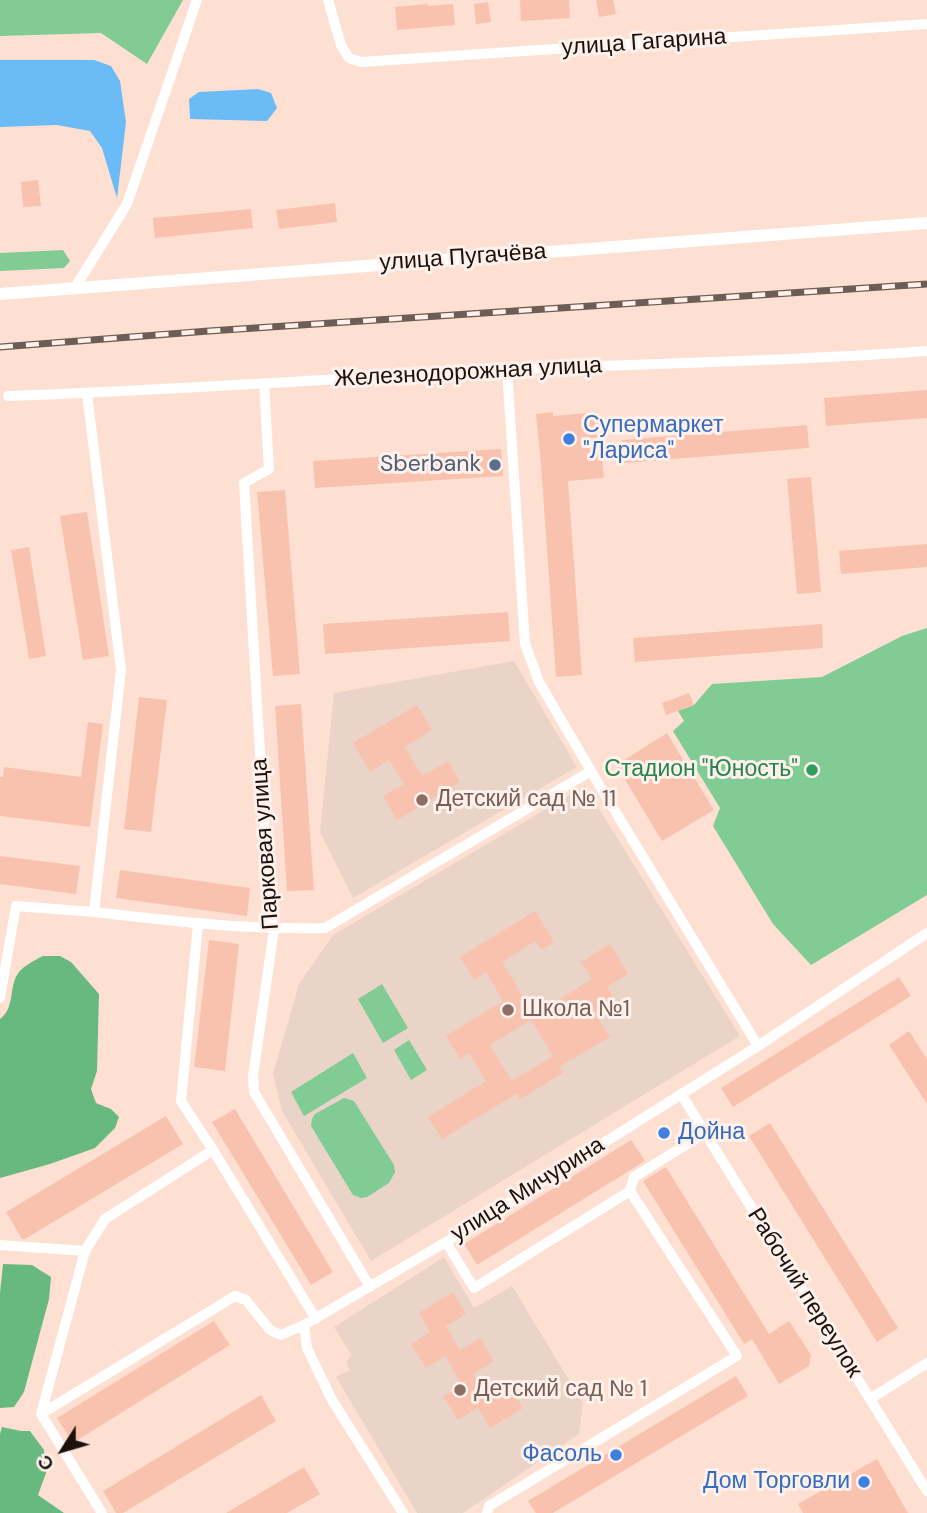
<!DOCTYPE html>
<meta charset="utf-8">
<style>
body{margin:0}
#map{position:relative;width:927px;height:1513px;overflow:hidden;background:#fee0d2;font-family:"DM Sans",sans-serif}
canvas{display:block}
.north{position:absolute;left:28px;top:1415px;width:70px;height:70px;-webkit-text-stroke:5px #fef1ec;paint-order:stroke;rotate:233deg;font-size:19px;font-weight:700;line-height:28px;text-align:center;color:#1c120d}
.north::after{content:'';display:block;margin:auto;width:24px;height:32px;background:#1c120d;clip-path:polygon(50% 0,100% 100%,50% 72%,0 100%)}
</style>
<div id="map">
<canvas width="927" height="1513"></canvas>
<div class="north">С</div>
</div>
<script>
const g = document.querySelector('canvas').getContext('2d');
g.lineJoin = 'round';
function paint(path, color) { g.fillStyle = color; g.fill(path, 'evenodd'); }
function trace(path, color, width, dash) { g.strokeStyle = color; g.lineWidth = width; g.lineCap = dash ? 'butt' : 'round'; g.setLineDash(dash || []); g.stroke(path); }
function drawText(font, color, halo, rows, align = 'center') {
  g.font = font + ' "DM Sans",sans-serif'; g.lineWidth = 6; g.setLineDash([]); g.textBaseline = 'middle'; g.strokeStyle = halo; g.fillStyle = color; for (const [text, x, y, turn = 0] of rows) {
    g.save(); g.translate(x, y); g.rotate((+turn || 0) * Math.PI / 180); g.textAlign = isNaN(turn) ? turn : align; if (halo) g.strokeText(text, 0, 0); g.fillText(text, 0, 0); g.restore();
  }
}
const education = new Path2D(`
 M514,661L577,767L353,898L320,832L334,693Z
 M585,786L740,1036L371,1261L282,1111L273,1074L299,984L333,935Z
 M444,1257L474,1308L512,1286L583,1403L579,1434L463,1513H417L336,1377L350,1370L346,1361L352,1356L334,1327Z`);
const green = new Path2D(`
 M0,0H183L147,64L101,33L0,36Z
 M63,250L70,261L64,268L0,271V253Z
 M927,628V895L811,965L773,924L713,826L720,808L673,731L684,721L678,711L694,705L712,684L822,677L902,636Z
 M382,984L408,1028L383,1043L358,999Z
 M409,1040L427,1070L411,1080L394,1050Z
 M353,1053L367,1078L304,1116L291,1092Z
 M344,1098L354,1101L394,1165L395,1172L389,1183L367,1197L361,1198L353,1195L311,1126L312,1119L315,1114Z`);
const forest = new Path2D(`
 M43,956H60L71,962L99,994L97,1071L91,1089L96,1103L111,1109L119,1117L115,1128L95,1148L50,1164L0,1178V1019C16,1007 8,986 19,972C25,965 35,960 43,956Z
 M3,1264L32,1265L51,1277L49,1299L24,1392L14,1407L0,1408V1293Z
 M2,1427L21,1431H30L44,1450L46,1473L38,1495L64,1513H0V1434Z`);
const water = new Path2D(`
 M0,60H94L111,66L120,81L126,122L117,198L102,148L90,131L57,125L0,127Z
 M258,89L271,93L277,108L267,121L190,119L189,99L199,92Z`);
const building = new Path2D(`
 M520,0H569L570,18L521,21Z
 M596,0H613L616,14L599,17Z
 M488,2L491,22L476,24L474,4Z
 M428,4V6L453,4L455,25L397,30L395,7Z
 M38,180L41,206L23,207L21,182Z
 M335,203L337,222L279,229L276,210Z
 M251,209L253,228L155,238L153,218Z
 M927,390V418L826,426L824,398Z
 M553,412V416L597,412L604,478L568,481L582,675L556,677L541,465L536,414Z
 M807,425L809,448L624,463L622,440Z
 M501,449L503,476L315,488L313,461Z
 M811,477L821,592L797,594L787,479Z
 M285,490L300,674L273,676L257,492Z
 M87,512L109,656L83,660L60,516Z
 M927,544V567L841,574L839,551Z
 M29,547L46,656L29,659L11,550Z
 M508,612L510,641L325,654L323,624Z
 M822,624L823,648L635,662L633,638Z
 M689,693L694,705L666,715L662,703Z
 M139,697L167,700L151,832L124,829Z
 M301,704L314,890L287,891L275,706Z
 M417,705L432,730L405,747L422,776L448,761L460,782L397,820L383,796L404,784L389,760L370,772L353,743Z
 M88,722L103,724L90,827L0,816V777H3L4,767L81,777Z
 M667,733L714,810L662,841L616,765Z
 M0,856L80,866L76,894L0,884Z
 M120,870L250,888L247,916L116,898Z
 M535,911L554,942L541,950L535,941L502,962L534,1015L592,979L581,962L610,944L628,974L607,987L615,1000L594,1012L610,1037L559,1067L563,1073L519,1100L516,1094L442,1139L428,1117L486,1081L469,1053L460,1059L446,1036L503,1001L486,972L474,980L460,957ZM531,1020L553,1056L512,1081L490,1045Z
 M209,940L239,944L225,1071L194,1067Z
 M899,977L911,996L733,1107L721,1088Z
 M909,1031L927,1059V1104L889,1045Z
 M235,1109L333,1272L311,1285L212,1122Z
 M166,1116L183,1144L25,1239H22L6,1212Z
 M770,1123L898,1328L877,1342L749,1136Z
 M631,1140L645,1161L477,1265L464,1244Z
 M666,1167L769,1334L789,1321L811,1355L809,1366L779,1384L752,1339L744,1344L643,1181Z
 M453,1292L466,1314L446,1326L460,1350L480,1338L494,1361L473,1374L488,1397L509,1384L523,1408L490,1428L478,1408L458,1420L443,1397L462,1385L445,1356L426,1368L411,1344L430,1332L419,1313Z
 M214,1321L230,1345L73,1443L57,1418Z
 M736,1376L748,1396L553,1513H536L528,1501Z
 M261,1395L276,1421L123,1513H116L103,1491Z
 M877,1459L908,1513H803L798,1504Z
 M304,1467L320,1494L287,1513H226Z`);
const minor = new Path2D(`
 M328,0L341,45L349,58L361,62L927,24
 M74,289L127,204L197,0
 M507,370L525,644L539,682L598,783L758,1046
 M264,383L269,469L244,483L269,904L274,929L253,1076L254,1092L370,1287
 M8,396C174,390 339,378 505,370C645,363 786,362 927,351
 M94,912C172,921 246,930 325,928L591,771
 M198,924L181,1101L213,1150
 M0,998L16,906L94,912L121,670L87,393
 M681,1094L927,1491
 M630,1191L634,1177L705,1133
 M446,1242L474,1288L630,1191L737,1356L489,1506L487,1513
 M0,1245L85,1251
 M304,1325L307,1348L332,1400L403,1513
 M870,1399L927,1363
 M41,1414L235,1296L246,1300L270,1330L281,1335L304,1325L446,1242L758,1046L927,933
 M102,1513L41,1414L85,1251L105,1219L213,1150L316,1319`);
const tertiary = new Path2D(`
 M0,294L927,223`);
const rail = new Path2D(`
 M0,347L209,331L927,284`);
const markers = [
 [569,439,7,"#3f7fe0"],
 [495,465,7,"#5c6f8a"],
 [812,770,7,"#2e9e5b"],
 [422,800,7,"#8d6e63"],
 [508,1010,7,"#8d6e63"],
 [664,1133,7,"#3f7fe0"],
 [460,1390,7,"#8d6e63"],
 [616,1455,7,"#3f7fe0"],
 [864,1482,7,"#3f7fe0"]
];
const streetNames = [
 ["улица Гагарина",644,43,-4],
 ["улица Пугачёва",463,258,-4],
 ["Железнодорожная улица",468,373,-3],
 ["Парковая улица",266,844,-94],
 ["улица Мичурина",528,1190,-32],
 ["Рабочий переулок",804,1293,58]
];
const shopNames = [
 ["Супермаркет",583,426],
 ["\"Лариса\"",583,452],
 ["Дойна",678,1133],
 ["Фасоль",602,1455,"right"],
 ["Дом Торговли",850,1482,"right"]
];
const serviceNames = [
 ["Sberbank",481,465]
];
const leisureNames = [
 ["Стадион \"Юность\"",798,770]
];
const educationNames = [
 ["Детский сад № 11",436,800],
 ["Школа №1",522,1010],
 ["Детский сад № 1",474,1390]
];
paint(education, '#ead4c7');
paint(green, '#81cb95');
paint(forest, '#68b980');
paint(water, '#6bbbf6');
paint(building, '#f9c2af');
trace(minor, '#fff', 10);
trace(tertiary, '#fff', 12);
trace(rail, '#6e5d55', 7);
trace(rail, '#fef1ec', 4.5, [13]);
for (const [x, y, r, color] of markers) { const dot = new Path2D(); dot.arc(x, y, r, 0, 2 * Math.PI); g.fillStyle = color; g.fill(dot); trace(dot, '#fef1ec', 2.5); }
drawText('23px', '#1c120d', '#fef1ec', streetNames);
drawText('23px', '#366cbe', '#fef1ec', shopNames, 'left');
drawText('23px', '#4e5e75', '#fef1ec', serviceNames, 'right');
drawText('23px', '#27864d', '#fef1ec', leisureNames, 'right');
drawText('23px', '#785e54', '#fef1ec', educationNames, 'left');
</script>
